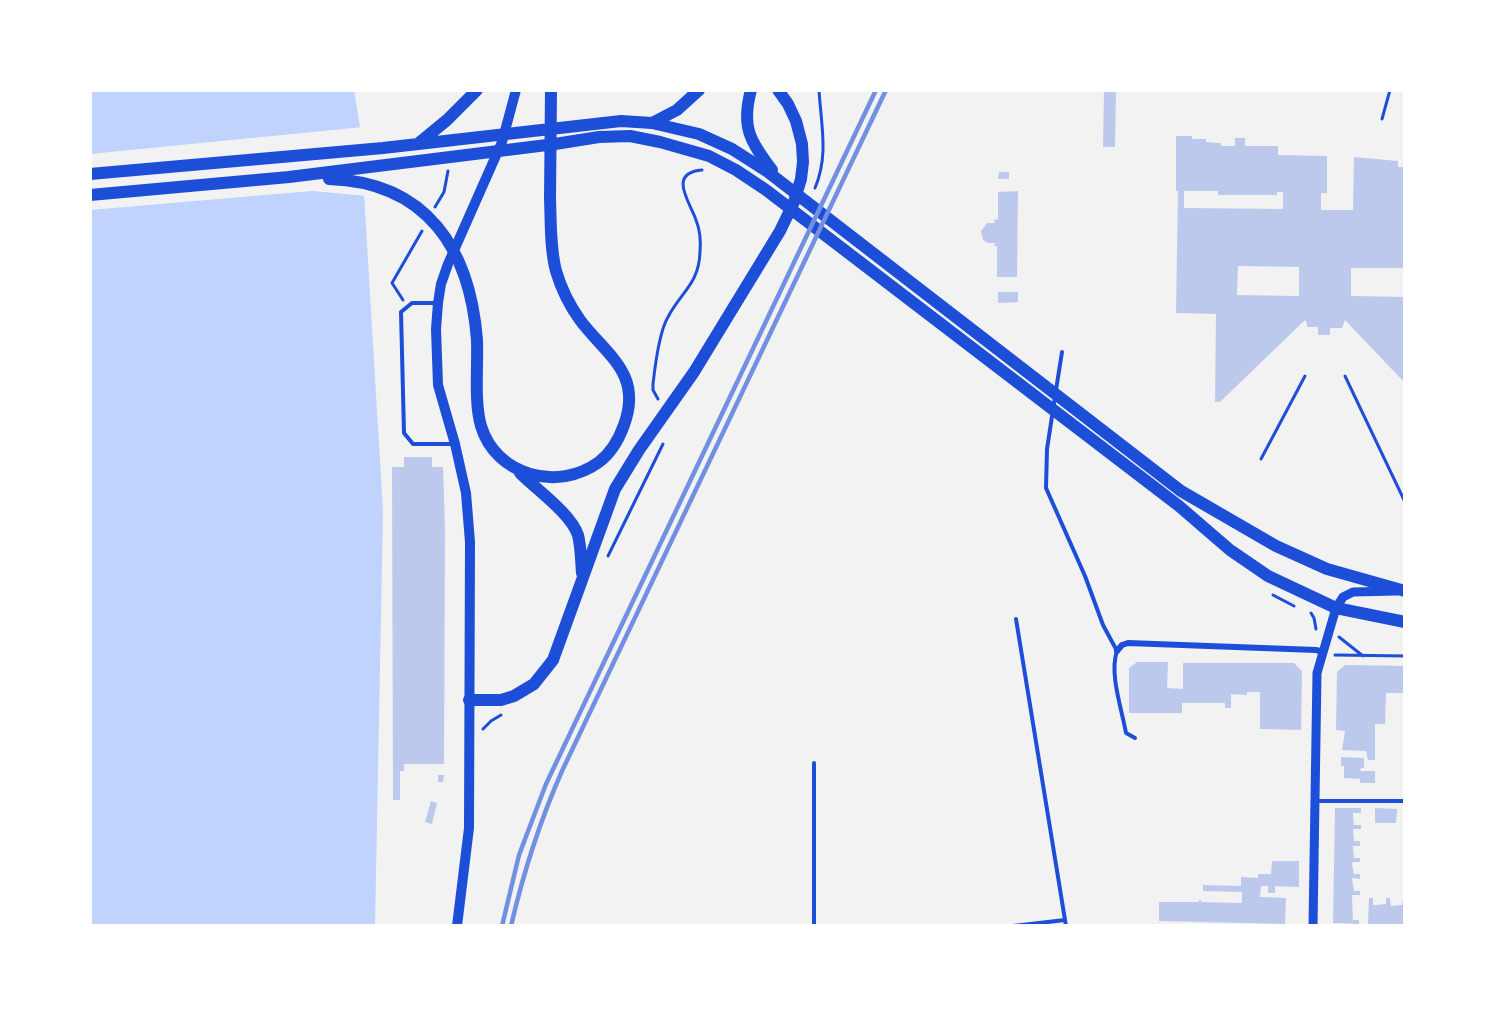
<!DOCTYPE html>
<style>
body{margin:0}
#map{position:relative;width:1495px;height:1016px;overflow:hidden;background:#f2f2f2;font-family:"Noto Sans",sans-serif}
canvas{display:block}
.frame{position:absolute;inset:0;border:92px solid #fff;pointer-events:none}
</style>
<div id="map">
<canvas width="1495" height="1016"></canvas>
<div class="frame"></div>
</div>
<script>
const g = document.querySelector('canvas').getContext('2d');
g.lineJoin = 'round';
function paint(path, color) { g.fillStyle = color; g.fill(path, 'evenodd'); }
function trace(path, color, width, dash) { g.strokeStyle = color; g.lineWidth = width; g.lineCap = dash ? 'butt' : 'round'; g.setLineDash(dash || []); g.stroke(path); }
const water = new Path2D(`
 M90,90H354L360,127L383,511L375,926H90Z`);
const pier = new Path2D(`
 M363,127L366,196L312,191L90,210V154Z`);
const building = new Path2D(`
 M1104,90H1116L1115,147H1103Z
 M1176,136H1192V139H1206V142L1221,143V146H1235V138H1245V146H1278V155L1327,156V193H1321V210H1353L1354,157L1398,161V167H1405L1403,211H1405V268H1351V296L1405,297V383L1345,320L1342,328H1330V335H1318V327H1307V323L1305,320L1220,402H1215L1216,314L1176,313L1178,191H1176ZM1184,191H1218V195H1277V192H1283V209L1184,208ZM1238,266L1299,267V296L1237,295Z
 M999,172H1009V179H998Z
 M1018,191L1017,277H997V246H994L995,243H988L983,240L981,231L987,223H995L994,220L998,219V192Z
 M998,292H1018V302L998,303Z
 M404,457H432V467H443L445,530L444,764H404V771H400V800H393L392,467H404Z
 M1137,662H1168L1167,688L1183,689V663H1294L1302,671L1301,730L1260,729V692H1247V695L1231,694V708H1225V703H1182V713H1129V668Z
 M1345,665L1405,666V705H1403V693H1386L1385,724H1375V760H1368L1366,751L1342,750L1345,731L1336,730L1337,672Z
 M1341,757L1364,758V768H1361L1360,771H1375V783H1360V779L1344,778V766H1341Z
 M438,775H444L443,782H438Z
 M431,801L437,803L432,824L425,822Z
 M1335,808H1361V813H1353V815L1354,825H1361V829H1353L1354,841H1360V846H1353V848L1354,858H1360V862H1353L1352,864L1354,874H1360V879L1352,878L1354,891H1360V895H1352V897L1353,920H1359V924L1333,923Z
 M1375,808L1397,809L1396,823H1375Z
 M1272,861H1299V887L1275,886V893H1268V886H1261L1260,897L1286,898L1285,924L1159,921V902H1199V900H1201V902L1242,903V892L1203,891V885L1241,886V877L1258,878V874H1271Z
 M1369,898H1373V905H1375L1386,904V898H1390L1391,906L1402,905L1403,898H1405V924H1368Z`);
const path = new Path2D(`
 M1382,119L1390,90
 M815,188C829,155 821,125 819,90
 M435,207L444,192L448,171
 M403,300L392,283L422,231
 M1345,376L1405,502
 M658,399L653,390V384C655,366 659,332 668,317C681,292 699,284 700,252C701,241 700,230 696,220C690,202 667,173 702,170
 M1261,459L1305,376
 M608,556L663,444
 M1273,595L1294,606
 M1311,613L1314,618L1316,629
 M1339,637L1363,656
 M1335,655L1405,656
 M483,729L491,721L501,715`);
const service = new Path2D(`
 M436,303H412L401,312L404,433L413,444H455
 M1056,390L1062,352
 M1055,397L1047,449L1046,488L1085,576L1103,625L1117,651C1109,673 1122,710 1126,733L1135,738
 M1016,619L1066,926
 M1316,801H1405
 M814,926V763
 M1013,926L1065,920`);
const minor = new Path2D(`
 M1117,651L1122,645L1128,643L1316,650L1323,652`);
const tertiary = new Path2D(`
 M1313,926L1317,673L1336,608L1343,597L1353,592L1397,591`);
const secondary = new Path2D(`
 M457,926L469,828L470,542L466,493L455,444L438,385L436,329L438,303L441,284L448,264L502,142L516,90`);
const primary = new Path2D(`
 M751,90C741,127 750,141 772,170
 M652,123L677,110L699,90
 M419,143L447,120L477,90
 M90,174L383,148L621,121L652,123L699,134L732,149L768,172L1181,491L1276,546L1327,569L1405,591
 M329,179C427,182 470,249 477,340C478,366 474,402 481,426C496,476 558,492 599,462C611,453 619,439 624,425C643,373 606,355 580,320C570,306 561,288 556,271C550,248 551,223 550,199C550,163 551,126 551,90
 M90,195L289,177L555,144L599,137L630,136L660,142L709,156L736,170L766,190L1179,506L1230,550L1268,576L1336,608L1405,622
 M520,473C538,491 570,513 578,535C581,547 581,561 582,573
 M469,700H501L514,696L534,684L553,660L615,489L639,450L694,372L780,231L794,202L801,179L803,162L802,144L796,121L788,104L778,90`);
const rail = new Path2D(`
 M502,926L519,855L546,784L876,90
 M511,926C524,870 539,823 562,771L886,90`);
paint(water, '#bfd3fe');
paint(pier, '#f2f2f2');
paint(building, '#bdc9ec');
trace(path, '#1d4ed8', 3);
trace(service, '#1d4ed8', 4);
trace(minor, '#1d4ed8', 6);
trace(tertiary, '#1d4ed8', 9);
trace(secondary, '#1d4ed8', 10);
trace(primary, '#1d4ed8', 12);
trace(rail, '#7290e2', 4.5);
</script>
